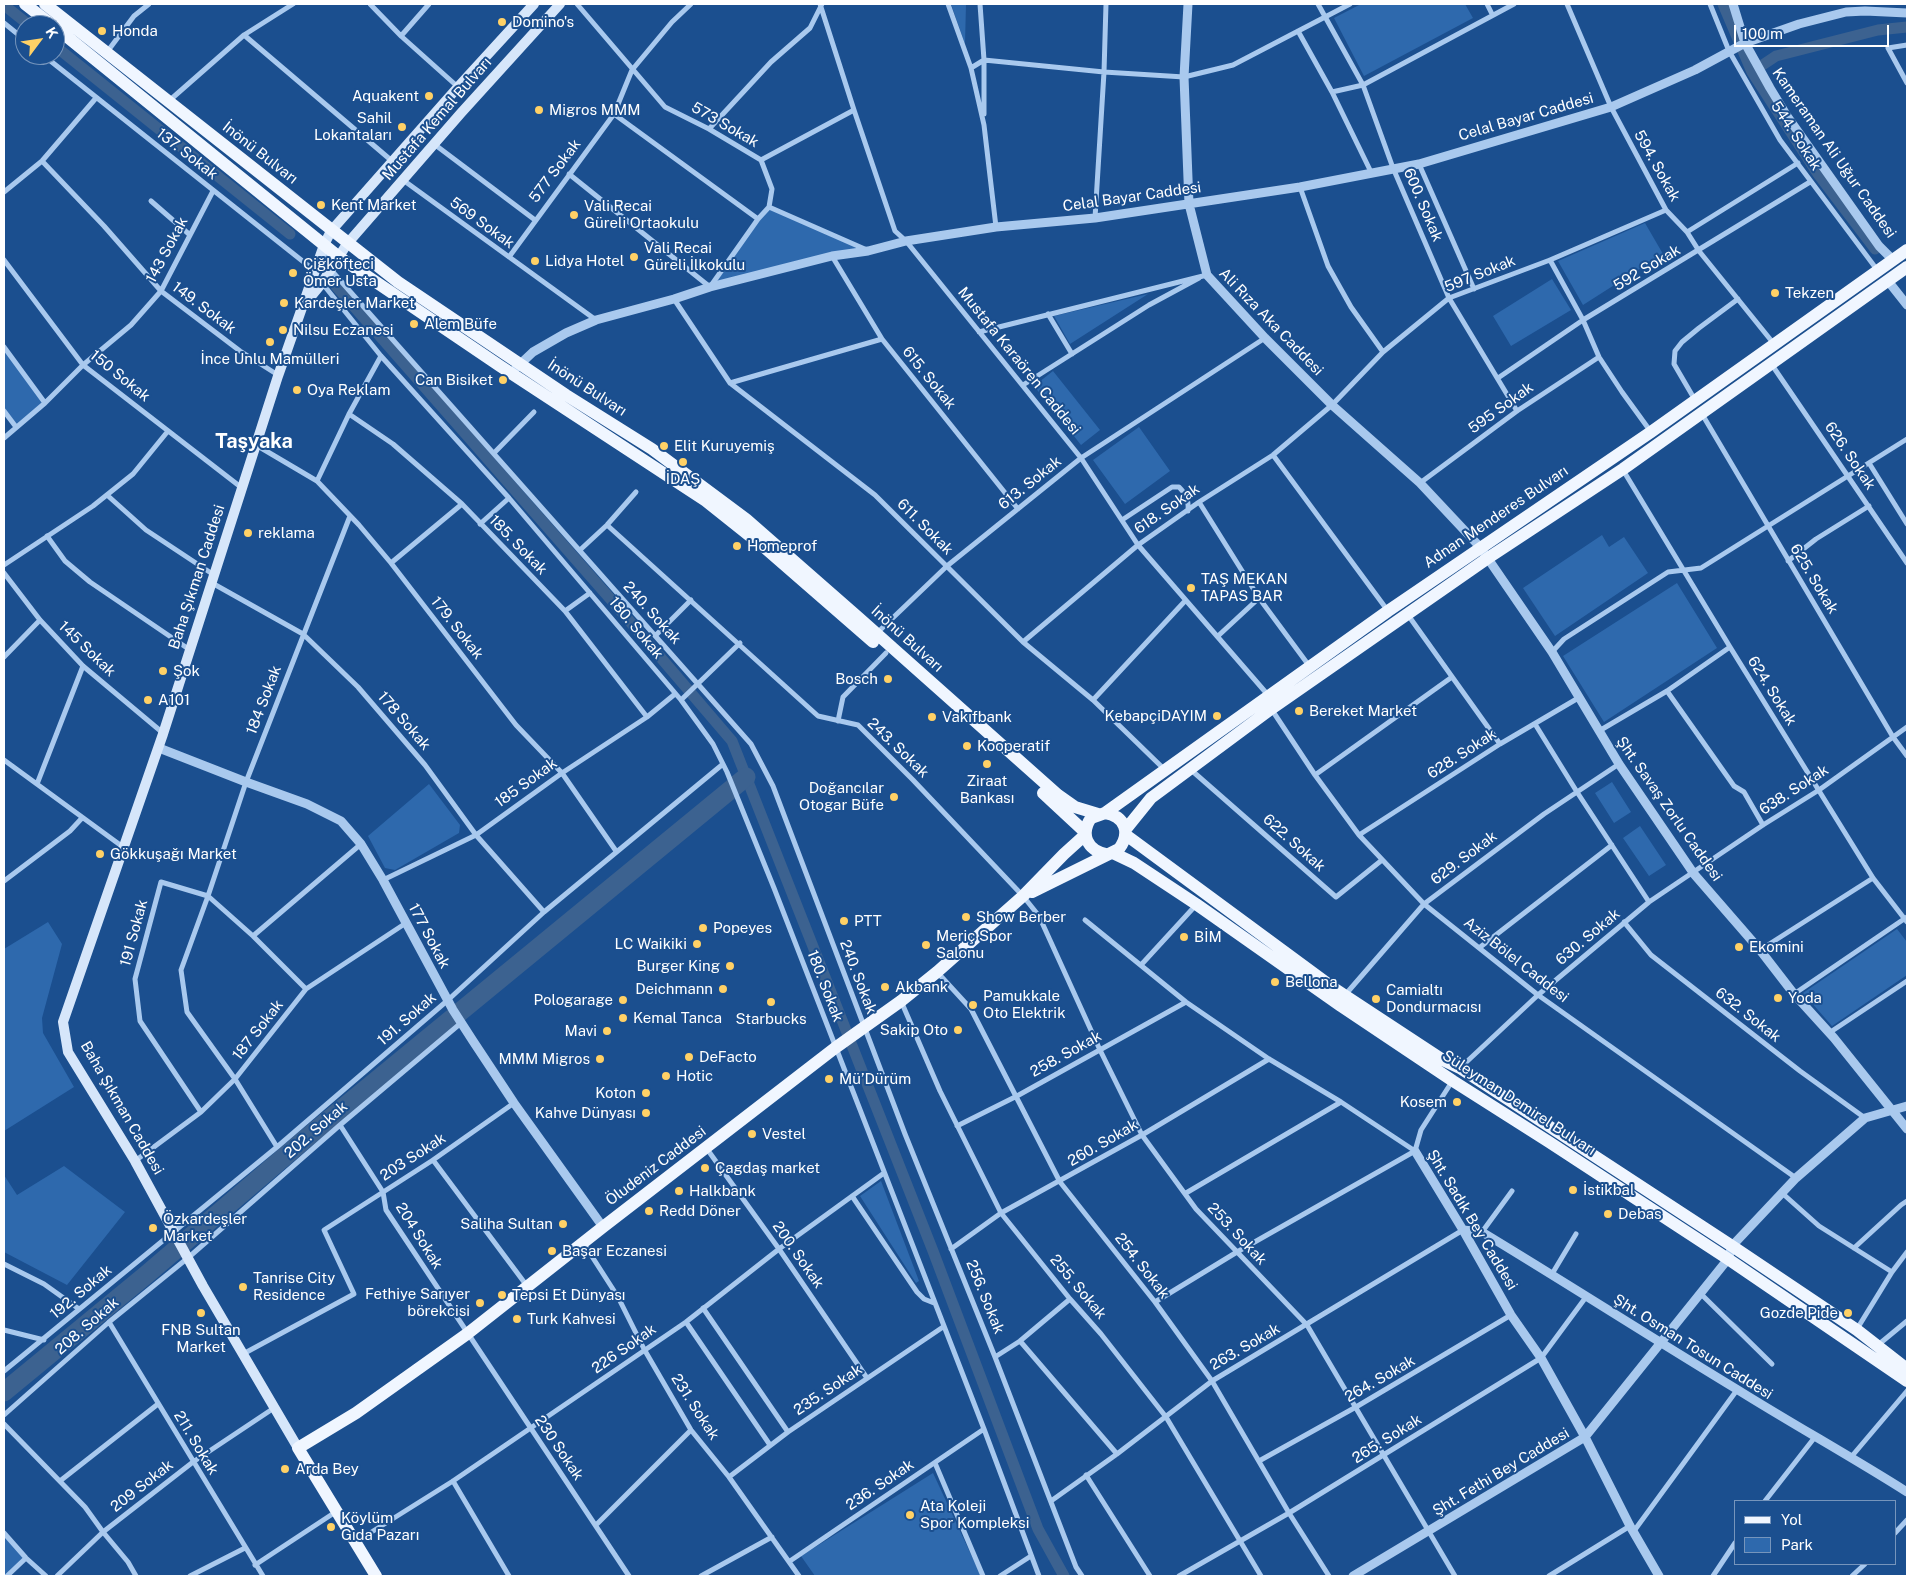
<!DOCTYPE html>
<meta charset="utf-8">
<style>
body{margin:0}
#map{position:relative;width:1911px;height:1580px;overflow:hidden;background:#1b4f8f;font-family:"Public Sans",sans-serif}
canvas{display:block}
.frame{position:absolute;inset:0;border:5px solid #fff;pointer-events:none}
.legend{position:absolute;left:1734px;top:1500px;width:162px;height:65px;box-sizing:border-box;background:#1b4f8f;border:1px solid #7695bc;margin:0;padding:6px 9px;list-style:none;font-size:15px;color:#fff}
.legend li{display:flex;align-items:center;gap:10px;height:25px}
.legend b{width:25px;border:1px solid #7695bc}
.north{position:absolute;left:15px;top:15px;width:50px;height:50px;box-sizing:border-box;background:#1b4f8f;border:1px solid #7695bc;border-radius:50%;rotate:59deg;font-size:14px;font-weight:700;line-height:20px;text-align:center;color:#fff}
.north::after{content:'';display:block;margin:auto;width:18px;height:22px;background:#ffd166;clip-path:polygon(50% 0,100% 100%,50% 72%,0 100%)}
.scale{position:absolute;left:1734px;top:25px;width:155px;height:22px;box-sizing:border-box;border:2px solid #fff;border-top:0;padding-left:6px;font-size:15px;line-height:18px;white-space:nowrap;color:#fff;-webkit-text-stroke:4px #1b4f8f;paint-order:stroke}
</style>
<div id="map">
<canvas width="1911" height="1580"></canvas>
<div class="frame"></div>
<ul class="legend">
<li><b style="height:6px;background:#f0f6ff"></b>Yol</li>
<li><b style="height:14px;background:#2e69ad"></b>Park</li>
</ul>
<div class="north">K</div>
<div class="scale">100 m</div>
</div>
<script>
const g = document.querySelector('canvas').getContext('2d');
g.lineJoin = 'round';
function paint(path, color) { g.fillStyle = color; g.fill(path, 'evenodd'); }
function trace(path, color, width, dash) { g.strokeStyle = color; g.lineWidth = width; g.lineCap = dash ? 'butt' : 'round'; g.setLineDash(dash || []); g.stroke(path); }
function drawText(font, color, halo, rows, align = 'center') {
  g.font = font + ' "Public Sans",sans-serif'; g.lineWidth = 4; g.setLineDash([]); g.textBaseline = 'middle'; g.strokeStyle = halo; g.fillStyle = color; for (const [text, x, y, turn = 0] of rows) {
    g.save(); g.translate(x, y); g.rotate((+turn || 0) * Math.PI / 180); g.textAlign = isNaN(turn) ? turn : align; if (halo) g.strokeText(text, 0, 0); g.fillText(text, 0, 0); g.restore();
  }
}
const green = new Path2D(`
 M951,4H966L965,44Z
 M1361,4H1465L1473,18L1364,76L1334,18Z
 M769,207L868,251L710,287Z
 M1645,223L1663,254L1583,305L1558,261Z
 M1552,279L1571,310L1511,346L1493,316Z
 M1148,294L1070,344L1054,316Z
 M4,347L45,403L16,427L4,411Z
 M1053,371L1100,430L1081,445L1034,386Z
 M1139,427L1170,471L1125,504L1093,460Z
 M1602,535L1609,547L1624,537L1648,573L1555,636L1523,588Z
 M1677,583L1717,648L1604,722L1563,656Z
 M1612,782L1631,812L1614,823L1595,793Z
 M429,784L460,825L459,833L395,870L385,868L368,836Z
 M1640,826L1666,865L1649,876L1623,838Z
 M48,922L62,944L42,1018L43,1033L74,1087L4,1131V949Z
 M1897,929L1907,942V975L1832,1026L1803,993Z
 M64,1166L125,1212L67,1285L4,1252V1175L17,1195Z
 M881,1181L919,1281L916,1283L860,1196Z
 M933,1473L981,1576H815L801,1556Z
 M4,1533L26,1558L7,1576H4Z`);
const canal = new Path2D(`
 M1723,4L1752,72L1818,174L1875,249
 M4,5L29,25
 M55,46L290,234
 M1752,72L1776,56L1878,30L1907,27
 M336,286L614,603L732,741L933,1251L1038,1529L1064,1576`);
const river = new Path2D(`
 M4,1392L146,1275L304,1140L746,777`);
const minor = new Path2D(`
 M370,4L401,36L458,87
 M820,4L854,110L895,231L906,241L1081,458L1138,545L1268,695
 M948,4L971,68L984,125L996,227
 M980,4L984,60V114
 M1318,4L1363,85L1393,168L1449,298L1517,411
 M1487,4L1492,14
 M1567,4L1611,107L1666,210L1687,232L1699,251L1774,344
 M1710,4L1729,51L1780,140L1878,271
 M4,23L25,40
 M1298,31L1332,92L1371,172
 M244,35L392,161
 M401,36L429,4
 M1907,45L1888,48L1907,83
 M107,52L134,16L149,4
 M43,55L315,271
 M971,68L984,60L1104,72L1184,77L1233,65L1350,4
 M1332,92L1363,85L1514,4
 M170,100L244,35L293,4
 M614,114L758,219
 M709,129L771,62L810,28L822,4
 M434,144L535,220
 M761,160L854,110
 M42,161L104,226L161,291L240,351L278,375
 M1419,164L1474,289
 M569,174L710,287L758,219L769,207L772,189L761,160L709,129L665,107L577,4
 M403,180L596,320
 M1300,187L1328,266L1351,307L1383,352
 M4,192L42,161L96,98
 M151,201L190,235
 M769,207L867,250
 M1095,218L1104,72L1106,4
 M1687,232L1798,163
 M325,251L331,270L751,744L773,786L905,1134L995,1357L1076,1567L1082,1576
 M832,256L882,339L1018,509
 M509,257L614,114L632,70L672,22L691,4
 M4,260L83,365L242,488
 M1550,260L1583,320L1599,357L1622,392L1651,432
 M322,283L381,356L509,498L681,700L713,744L727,772L774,888L984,1429L1039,1576
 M674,299L730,383L875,495L1023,642L1093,700L1164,769
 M1048,314L1072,354
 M979,332L1207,275
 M4,347L45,403
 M1772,365L1907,563
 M1498,378L1583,320L1810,182
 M730,383L882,339
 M1023,385L1149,305L1199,278
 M1695,400L1674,364L1675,351L1682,342L1699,328L1738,299
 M4,411L16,427
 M349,414L393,444L462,504L565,611L647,717
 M1702,414L1893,737L1907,756
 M4,438L45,403L83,365L131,325L161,291L213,191
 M256,445L317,481L359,525L391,563L516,725L562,773L616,851
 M494,453L534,412
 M1273,455L1388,611
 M1869,463L1907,524
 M1623,470L1730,647L1873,878L1907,922
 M317,481L349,414L381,356
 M1420,483L1517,411L1599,357
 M107,495L146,530L214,575
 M1199,502L1259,598L1310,667
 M1122,520L1172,487H1179C1186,494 1189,500 1188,511
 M480,524L509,498
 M607,525L818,716L858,725L913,780L1023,896L1039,916L1100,1050L1142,1135L1196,1209L1307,1325L1455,1576
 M47,536L65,561L90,582L190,650
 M580,550L607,525L636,492
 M1788,561L1816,539L1869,506
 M391,563L462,504
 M4,565L93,506L133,474L168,431
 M4,573L40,620L83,666L163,733
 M212,583L303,634L358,687L425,765L476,835L544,912
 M565,611L590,593
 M1408,615L1500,744
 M876,634L947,566L1081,458L1265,338
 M656,635L691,600
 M1218,636L1259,598
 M1023,642L1138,545L1199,502L1273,455L1332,405L1383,352L1449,298L1550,260L1666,210
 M1552,652L1564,639L1668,572L1701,568L1907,439
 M4,657L40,620
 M1667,691L1734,786L1744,792L1763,825
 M681,700L740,643
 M1093,700L1185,601
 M1272,710L1315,775L1359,835L1424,904L1538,995L1796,1178
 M838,721L843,697L886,653
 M1535,724L1577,792L1649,902
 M1599,731L1667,691L1730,647
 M4,760L123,847
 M1190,769L1336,897L1382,860
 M1315,775L1452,677
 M37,784L83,666
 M1359,835L1500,744L1580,697
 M383,880L476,835L562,773L647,717L675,694
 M4,881L70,831L82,818
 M1085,920L1186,1002L1269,1059L1341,1102L1415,1151
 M1624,922L1651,955L1800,1071L1865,1118
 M253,936L361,844
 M1479,948L1612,845
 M1760,950L1873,878
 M1141,965L1196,905
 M938,973L971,1009L1060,1182L1155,1302L1212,1381L1289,1513L1329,1576
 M1794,994L1907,917
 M1345,995L1424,904L1544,814L1619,764
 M901,1001L940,1091L1001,1213L1070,1299L1101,1334L1166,1417L1261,1576
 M1829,1033L1907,981
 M1460,1068L1538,995L1649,902L1763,825L1819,790L1907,727
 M201,1112L140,1021L135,979L161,882L208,896L253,936L306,989
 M340,1125L383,1192L386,1210L629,1576
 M957,1126L1017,1096L1186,1002
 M277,1147L235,1079L187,1012L181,970L208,896L246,782L350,516
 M707,1149L779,1249L867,1378
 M1415,1151L1421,1130L1453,1080
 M433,1160L527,1286
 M135,1161L201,1112L235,1079L306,989L406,923
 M1186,1193L1341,1102
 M1782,1193L1819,1226L1892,1272
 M852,1196L917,1292L924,1299L934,1303
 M1482,1232L1512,1191
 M584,1244L618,1297L644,1349L691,1430L729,1477L799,1576
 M1854,1248L1901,1205L1907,1201
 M951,1249L1001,1213L1142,1135L1269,1059
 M4,1264L44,1284L79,1309
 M1552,1274L1576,1234
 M1700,1293L1772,1364
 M1155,1302L1237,1252L1415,1151
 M703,1308L788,1432
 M109,1322L263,1576
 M686,1322L770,1445
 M1857,1329L1892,1272L1907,1252
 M4,1330L44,1340
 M1020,1341L1117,1454
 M1878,1345L1907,1321
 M243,1354L354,1294L324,1230L433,1160L514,1103
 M995,1357L1020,1341L1070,1299
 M4,1371L277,1147L448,1000L544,912L723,764
 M4,1415L109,1322L189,1257L340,1125L461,1023
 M4,1424L85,1507L103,1532L128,1562L136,1576
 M1852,1456L1907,1391
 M1259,1461L1356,1407L1511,1315
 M935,1463L983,1576
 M1086,1475L1150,1576
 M729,1477L788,1432L943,1327
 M60,1481L158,1404
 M453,1481L509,1576
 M1051,1501L1117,1454L1212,1381L1463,1230
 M1765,1501L1815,1437
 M596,1525L691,1430
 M1634,1531L1737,1390
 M4,1533L26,1558L46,1576
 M370,1533L453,1481L686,1322L779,1249L884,1173
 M1895,1533L1907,1520
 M790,1561L984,1429
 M255,1565L337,1511
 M7,1576L26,1558
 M57,1576L103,1532L193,1462L274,1408
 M190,1576L245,1548
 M701,1576L772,1537
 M1000,1576L1031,1556
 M1179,1576L1289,1513L1541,1358L1586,1297
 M1549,1576L1630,1526
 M1713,1576L1735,1543
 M1852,1576L1865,1564`);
const tertiary = new Path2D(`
 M1188,4L1184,77L1189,204L1207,275L1265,338L1332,405L1420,483L1480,547L1552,652L1619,764L1694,874L1760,950L1794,994L1834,1038L1907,1129
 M1733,4L1745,43L1770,88L1787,116L1879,246L1893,260
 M1888,281L1907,305
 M516,368L533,352L566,333L596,320L674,299L710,287L832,256L868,251L906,241L996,227L1095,218L1300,187L1419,164L1611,107L1695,70L1745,43L1799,24L1846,12L1865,11L1907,13
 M159,748L246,782L307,804L341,821L361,844L383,880L453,1010L473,1041L514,1103L603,1227
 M1415,1151L1463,1230L1511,1315L1541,1358L1585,1437L1630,1526L1659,1576
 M1463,1230L1482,1232C1568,1284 1652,1338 1738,1390C1794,1425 1852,1457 1907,1492
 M1353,1576L1585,1437L1728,1259L1732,1246L1796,1178L1865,1118L1907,1106`);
const secondary = new Path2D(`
 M308,300L322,283L347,244L461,113L560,4
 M298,1448L203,1286L135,1161L68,1052L63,1022L163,734L278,376L324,245L331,231L458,87L534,4`);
const primary = new Path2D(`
 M25,4L52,25
 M45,4L398,282L566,395L652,449L746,519L859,618L1058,795L1075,807L1098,814
 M55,27L339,257L500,366L706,501L765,548L873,642
 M1043,793L1085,832
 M1105,813L1388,611L1651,432L1907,250
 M1126,829L1151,798L1271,709L1488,558L1623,469L1907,267
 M1126,835L1335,989L1443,1060L1460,1068L1732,1246L1857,1330L1907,1369
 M1113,853L1134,863L1196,904L1341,1006L1453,1081L1549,1142L1728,1259L1907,1381
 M1032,892L1119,849C1131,833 1125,816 1105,813L1091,818C1080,834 1087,850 1106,854
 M376,1576L298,1448L356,1413L467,1334L603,1227L835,1048L901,1001L937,972L1023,896L1064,854L1085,835`);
const markers = [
 [502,22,5,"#ffd166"],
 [102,31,5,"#ffd166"],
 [429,96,5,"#ffd166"],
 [539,110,5,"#ffd166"],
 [402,127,5,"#ffd166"],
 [321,205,5,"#ffd166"],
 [574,215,5,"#ffd166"],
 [634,257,5,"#ffd166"],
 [535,261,5,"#ffd166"],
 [293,273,5,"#ffd166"],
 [1775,293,5,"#ffd166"],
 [284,303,5,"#ffd166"],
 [414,324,5,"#ffd166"],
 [283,330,5,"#ffd166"],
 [270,342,5,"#ffd166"],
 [503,380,5,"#ffd166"],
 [297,390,5,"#ffd166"],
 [664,446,5,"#ffd166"],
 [683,462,5,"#ffd166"],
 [248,533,5,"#ffd166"],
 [737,546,5,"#ffd166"],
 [1191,588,5,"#ffd166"],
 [163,671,5,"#ffd166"],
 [888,679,5,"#ffd166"],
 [148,700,5,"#ffd166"],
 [1299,711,5,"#ffd166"],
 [1217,716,5,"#ffd166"],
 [932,717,5,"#ffd166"],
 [967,746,5,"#ffd166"],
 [987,764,5,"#ffd166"],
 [894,797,5,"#ffd166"],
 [100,854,5,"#ffd166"],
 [966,917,5,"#ffd166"],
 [844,921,5,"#ffd166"],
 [703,928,5,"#ffd166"],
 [1184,937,5,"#ffd166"],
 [697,944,5,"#ffd166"],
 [926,945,5,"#ffd166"],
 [1739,947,5,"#ffd166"],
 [730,966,5,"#ffd166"],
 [1275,982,5,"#ffd166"],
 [885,987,5,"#ffd166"],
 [723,989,5,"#ffd166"],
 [1778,998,5,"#ffd166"],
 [1376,999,5,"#ffd166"],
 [623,1000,5,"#ffd166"],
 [771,1002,5,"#ffd166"],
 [973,1005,5,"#ffd166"],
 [623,1018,5,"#ffd166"],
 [958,1030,5,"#ffd166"],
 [607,1031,5,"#ffd166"],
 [689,1057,5,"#ffd166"],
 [600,1059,5,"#ffd166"],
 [666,1076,5,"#ffd166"],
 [829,1079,5,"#ffd166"],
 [646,1093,5,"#ffd166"],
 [1457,1102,5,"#ffd166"],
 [646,1113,5,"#ffd166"],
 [752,1134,5,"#ffd166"],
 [705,1168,5,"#ffd166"],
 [1573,1190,5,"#ffd166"],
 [679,1191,5,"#ffd166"],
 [649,1211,5,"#ffd166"],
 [1608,1214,5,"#ffd166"],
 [563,1224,5,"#ffd166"],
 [153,1228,5,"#ffd166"],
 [552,1251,5,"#ffd166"],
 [243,1287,5,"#ffd166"],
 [502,1295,5,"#ffd166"],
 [480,1303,5,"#ffd166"],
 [201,1313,5,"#ffd166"],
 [1848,1313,5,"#ffd166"],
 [517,1319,5,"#ffd166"],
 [285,1469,5,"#ffd166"],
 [910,1515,5,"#ffd166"],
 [331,1527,5,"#ffd166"]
];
const poiNames = [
 ["Domino's",512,22],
 ["Honda",112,31],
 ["Aquakent",419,96,"right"],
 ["Migros MMM",549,110],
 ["Sahil",392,118,"right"],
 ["Lokantaları",392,135,"right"],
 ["Kent Market",331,205],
 ["Vali Recai",584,206],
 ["Güreli Ortaokulu",584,223],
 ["Vali Recai",644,248],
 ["Güreli İlkokulu",644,265],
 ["Lidya Hotel",545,261],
 ["Çiğköfteci",303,264],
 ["Ömer Usta",303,281],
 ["Tekzen",1785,293],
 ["Kardeşler Market",294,303],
 ["Alem Büfe",424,324],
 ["Nilsu Eczanesi",293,330],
 ["İnce Unlu Mamülleri",270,359,"center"],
 ["Can Bisiket",493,380,"right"],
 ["Oya Reklam",307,390],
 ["Elit Kuruyemiş",674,446],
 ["İDAŞ",683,479,"center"],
 ["reklama",258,533],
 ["Homeprof",747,546],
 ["TAŞ MEKAN",1201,579],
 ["TAPAS BAR",1201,596],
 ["Şok",173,671],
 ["Bosch",878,679,"right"],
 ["A101",158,700],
 ["Bereket Market",1309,711],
 ["KebapçiDAYIM",1207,716,"right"],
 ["Vakıfbank",942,717],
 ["Kooperatif",977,746],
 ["Ziraat",987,781,"center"],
 ["Bankası",987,798,"center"],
 ["Doğancılar",884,788,"right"],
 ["Otogar Büfe",884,805,"right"],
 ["Gökkuşağı Market",110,854],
 ["Show Berber",976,917],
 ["PTT",854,921],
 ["Popeyes",713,928],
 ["Meriç Spor",936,936],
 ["Salonu",936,953],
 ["BİM",1194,937],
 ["LC Waikiki",687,944,"right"],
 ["Ekomini",1749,947],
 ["Burger King",720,966,"right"],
 ["Bellona",1285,982],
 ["Akbank",895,987],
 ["Deichmann",713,989,"right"],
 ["Camialtı",1386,990],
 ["Dondurmacısı",1386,1007],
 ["Pamukkale",983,996],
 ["Oto Elektrik",983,1013],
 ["Yoda",1788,998],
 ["Pologarage",613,1000,"right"],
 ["Kemal Tanca",633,1018],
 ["Starbucks",771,1019,"center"],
 ["Sakip Oto",948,1030,"right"],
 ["Mavi",597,1031,"right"],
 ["DeFacto",699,1057],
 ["MMM Migros",590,1059,"right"],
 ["Hotic",676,1076],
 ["Mü’Dürüm",839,1079],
 ["Koton",636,1093,"right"],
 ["Kosem",1447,1102,"right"],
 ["Kahve Dünyası",636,1113,"right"],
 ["Vestel",762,1134],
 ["Çagdaş market",715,1168],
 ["İstikbal",1583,1190],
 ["Halkbank",689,1191],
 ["Redd Döner",659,1211],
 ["Debas",1618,1214],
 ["Özkardeşler",163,1219],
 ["Market",163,1236],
 ["Saliha Sultan",553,1224,"right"],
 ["Başar Eczanesi",562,1251],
 ["Tanrise City",253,1278],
 ["Residence",253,1295],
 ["Fethiye Sarıyer",470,1294,"right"],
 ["börekcisi",470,1311,"right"],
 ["Tepsi Et Dünyası",512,1295],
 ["Gozde Pide",1838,1313,"right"],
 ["Turk Kahvesi",527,1319],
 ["FNB Sultan",201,1330,"center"],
 ["Market",201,1347,"center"],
 ["Arda Bey",295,1469],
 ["Ata Koleji",920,1506],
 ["Spor Kompleksi",920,1523],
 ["Köylüm",341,1518],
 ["Gıda Pazarı",341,1535]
];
const streetNames = [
 ["Celal Bayar Caddesi",1526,117,-16],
 ["Mustafa Kemal Bulvarı",437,119,-49],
 ["573 Sokak",725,125,30],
 ["544. Sokak",1796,136,57],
 ["İnönü Bulvarı",260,153,38],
 ["Kameraman Ali Uğur Caddesi",1834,153,55],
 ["137. Sokak",187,154,38],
 ["594. Sokak",1657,166,61],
 ["577 Sokak",555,171,-53],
 ["Celal Bayar Caddesi",1132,197,-8],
 ["600. Sokak",1423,205,67],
 ["569 Sokak",482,223,36],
 ["143 Sokak",167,250,-62],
 ["592 Sokak",1647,268,-31],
 ["597 Sokak",1480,274,-22],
 ["149. Sokak",204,308,37],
 ["Ali Rıza Aka Caddesi",1271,322,46],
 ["Mustafa Karaören Caddesi",1019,361,51],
 ["150 Sokak",120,376,39],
 ["615. Sokak",929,378,51],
 ["İnönü Bulvarı",587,388,33],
 ["595 Sokak",1501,408,-36],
 ["626. Sokak",1850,456,56],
 ["613. Sokak",1030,483,-39],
 ["618. Sokak",1167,509,-35],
 ["Adnan Menderes Bulvarı",1496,517,-34],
 ["611. Sokak",925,527,45],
 ["185. Sokak",518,545,46],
 ["Baha Şıkman Caddesi",197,577,-72],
 ["625. Sokak",1814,579,59],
 ["240. Sokak",652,613,48],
 ["179. Sokak",457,628,52],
 ["180. Sokak",636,628,50],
 ["İnönü Bulvarı",907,639,42],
 ["145 Sokak",87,649,44],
 ["624. Sokak",1772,691,58],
 ["184 Sokak",264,700,-69],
 ["178 Sokak",404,721,49],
 ["243. Sokak",898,748,44],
 ["628. Sokak",1462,754,-33],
 ["185 Sokak",526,783,-36],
 ["638. Sokak",1794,790,-33],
 ["Şht. Savaş Zorlu Caddesi",1669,809,55],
 ["622. Sokak",1294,843,42],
 ["629. Sokak",1464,858,-37],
 ["191 Sokak",134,933,-75],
 ["177 Sokak",429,936,62],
 ["630. Sokak",1588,937,-40],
 ["Aziz Bölel Caddesi",1516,960,38],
 ["240. Sokak",858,977,69],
 ["180. Sokak",825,986,69],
 ["632. Sokak",1748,1015,38],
 ["191. Sokak",407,1019,-41],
 ["187 Sokak",258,1030,-52],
 ["258. Sokak",1066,1054,-29],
 ["Süleyman Demirel Bulvarı",1519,1103,33],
 ["Baha Şıkman Caddesi",122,1108,60],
 ["202. Sokak",316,1130,-41],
 ["260. Sokak",1103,1143,-30],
 ["203 Sokak",413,1157,-33],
 ["Öludeniz Caddesi",656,1166,-37],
 ["Şht. Sadık Bey Caddesi",1472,1220,59],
 ["253. Sokak",1237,1234,47],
 ["204 Sokak",419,1236,58],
 ["200. Sokak",798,1255,55],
 ["254. Sokak",1142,1266,52],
 ["255. Sokak",1078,1287,50],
 ["192. Sokak",81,1292,-40],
 ["256. Sokak",985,1297,68],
 ["208. Sokak",87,1326,-41],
 ["263. Sokak",1245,1347,-30],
 ["Şht. Osman Tosun Caddesi",1693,1347,32],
 ["226 Sokak",624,1349,-35],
 ["264. Sokak",1380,1379,-30],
 ["235. Sokak",828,1390,-34],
 ["231. Sokak",695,1407,57],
 ["265. Sokak",1387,1439,-32],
 ["211. Sokak",196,1443,59],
 ["230 Sokak",559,1448,56],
 ["Şht. Fethi Bey Caddesi",1501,1472,-31],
 ["236. Sokak",880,1485,-34],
 ["209 Sokak",142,1486,-38]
];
const districtNames = [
 ["Taşyaka",254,442]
];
paint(green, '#2e69ad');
trace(canal, '#3c6290', 11);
trace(river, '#3c6290', 19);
trace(minor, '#a9c9ee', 5);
trace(tertiary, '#a9c9ee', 9);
trace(secondary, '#d6e6fa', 10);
trace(primary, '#f0f6ff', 12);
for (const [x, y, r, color] of markers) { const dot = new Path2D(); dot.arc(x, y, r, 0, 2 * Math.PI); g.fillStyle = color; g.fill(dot); trace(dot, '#1b4f8f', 2); }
drawText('15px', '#fff', '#1b4f8f', poiNames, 'left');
drawText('15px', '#fff', '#1b4f8f', streetNames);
drawText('bold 20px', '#fff', '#1b4f8f', districtNames);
</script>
